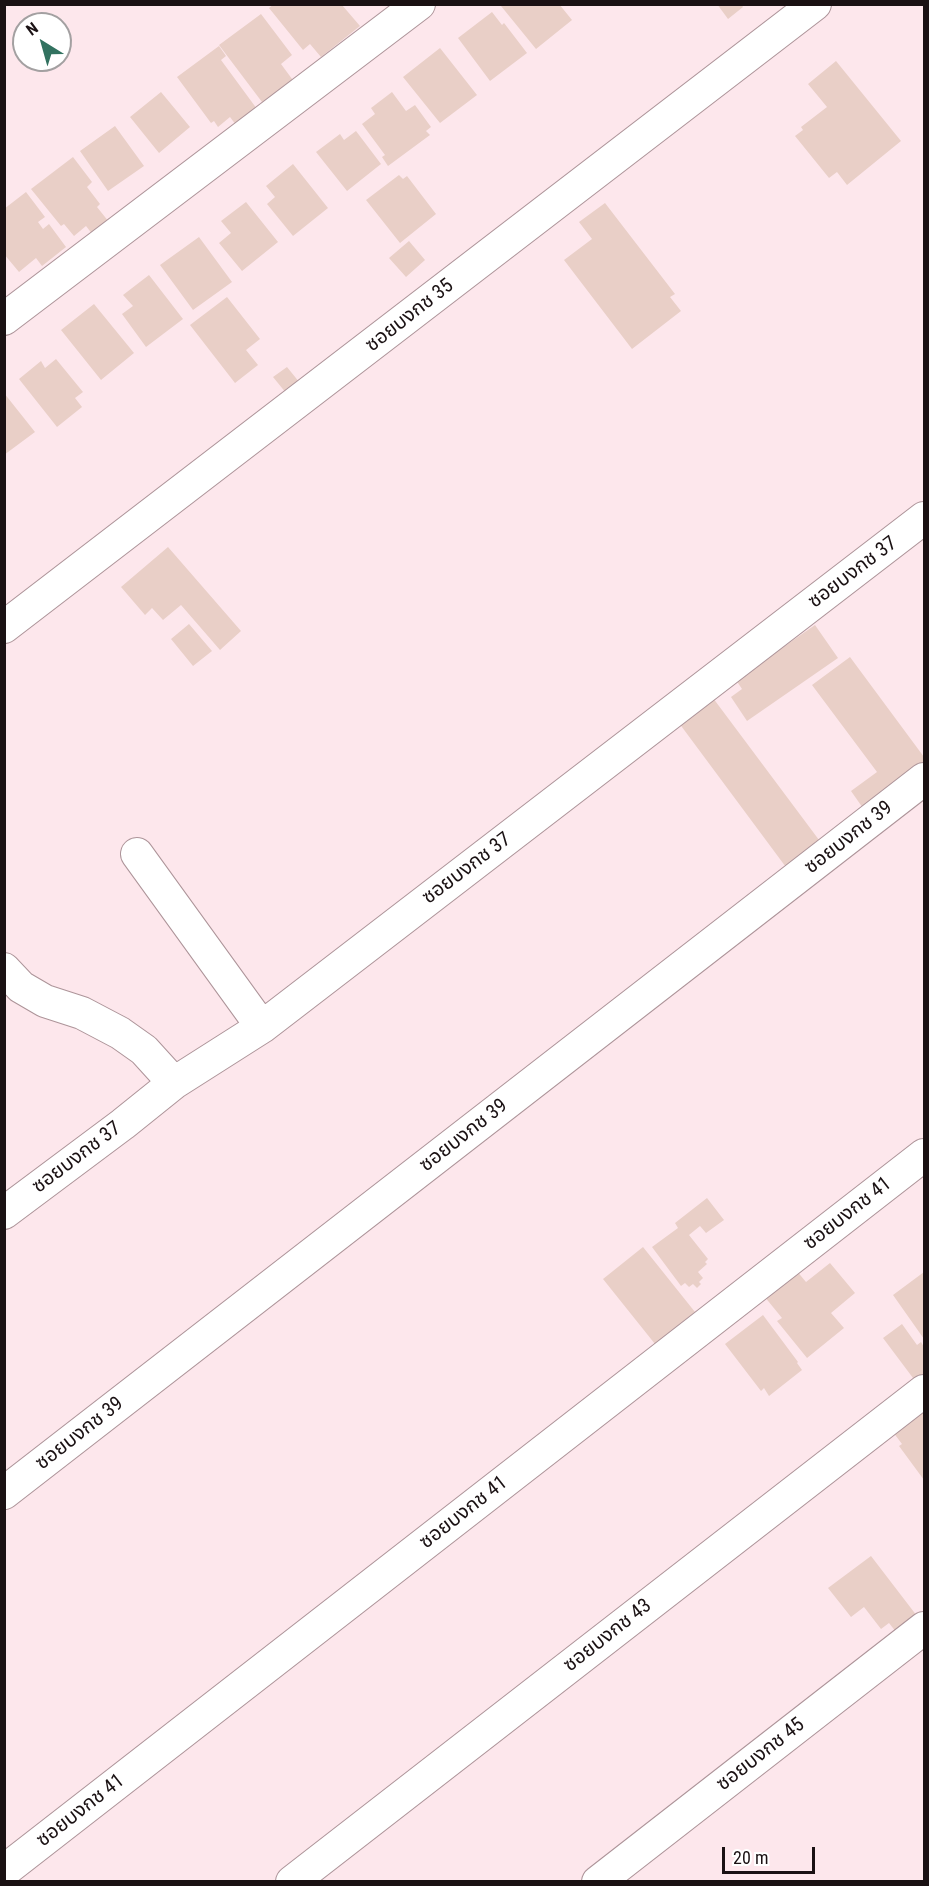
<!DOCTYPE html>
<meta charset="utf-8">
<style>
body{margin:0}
#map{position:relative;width:929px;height:1886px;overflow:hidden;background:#fde7ec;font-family:"Roboto Condensed",sans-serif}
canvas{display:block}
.frame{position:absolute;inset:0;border:6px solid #1a1113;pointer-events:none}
.north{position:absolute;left:12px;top:12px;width:60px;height:60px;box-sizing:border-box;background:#fff;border:2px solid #a3a0a1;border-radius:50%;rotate:323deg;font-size:16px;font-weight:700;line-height:24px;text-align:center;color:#1a1113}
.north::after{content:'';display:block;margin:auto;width:21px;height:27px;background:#327260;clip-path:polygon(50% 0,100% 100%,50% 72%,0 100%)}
.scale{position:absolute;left:722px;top:1847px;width:93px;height:27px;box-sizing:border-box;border:3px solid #1a1113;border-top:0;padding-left:8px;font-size:18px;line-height:21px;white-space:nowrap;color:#1a1113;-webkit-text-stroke:4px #fff;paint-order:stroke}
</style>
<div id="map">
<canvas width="929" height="1886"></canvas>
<div class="frame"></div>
<div class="north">N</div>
<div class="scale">20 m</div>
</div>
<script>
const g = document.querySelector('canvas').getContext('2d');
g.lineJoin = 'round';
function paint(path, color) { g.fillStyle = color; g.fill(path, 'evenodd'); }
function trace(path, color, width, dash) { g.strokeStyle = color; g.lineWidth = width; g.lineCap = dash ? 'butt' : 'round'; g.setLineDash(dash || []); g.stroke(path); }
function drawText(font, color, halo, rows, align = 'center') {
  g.font = font + ' "Roboto Condensed","Noto Sans Thai",sans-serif'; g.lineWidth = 5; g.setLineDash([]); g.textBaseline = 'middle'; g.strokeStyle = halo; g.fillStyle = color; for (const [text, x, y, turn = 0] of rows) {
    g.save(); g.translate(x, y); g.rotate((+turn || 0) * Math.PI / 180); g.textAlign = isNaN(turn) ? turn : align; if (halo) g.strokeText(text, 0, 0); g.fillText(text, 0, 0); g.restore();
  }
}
const building = new Path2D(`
 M274,4H332L334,6L342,5L360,26L321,57L310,44L303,50L269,8Z
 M502,4H559L572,20L536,49L501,6Z
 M717,4H741L743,7L728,19Z
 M492,12L502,25L504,23L527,53L490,81L458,38Z
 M261,14L292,55L281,64L295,83L265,106L219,45Z
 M219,46L226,56L221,60L257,109L236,125L230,117L218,127L214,121L211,123L177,77Z
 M440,48L477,95L440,123L403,77Z
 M836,61L901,141L847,185L837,172L829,178L795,136L803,130L801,127L827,107L808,84Z
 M161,92L190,127L159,153L130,117Z
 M392,92L406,111L415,105L431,127L426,131L430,135L388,166L382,157L385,155L362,124L375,114L371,108Z
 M115,126L144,166L108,191L80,151Z
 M356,131L381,164L347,191L316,152L340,134L344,140Z
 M73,157L92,182L87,187L100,204L97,207L109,222L93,235L86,226L74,236L64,224L61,226L31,189Z
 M293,164L328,208L293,236L267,204L275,197L266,186Z
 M399,175L403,179L407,176L436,214L400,243L366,200Z
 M26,192L45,217L38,222L43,229L49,224L66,247L42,266L36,258L19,272L4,254V209Z
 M246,202L278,242L242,271L219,243L231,233L221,221Z
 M605,203L675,294L670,297L681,311L632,349L564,260L592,239L579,222Z
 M199,237L232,282L193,310L160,265Z
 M409,241L425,260L406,277L389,258Z
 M149,275L183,319L146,347L122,314L133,306L123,295Z
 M227,297L260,339L246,350L258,365L235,383L190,325Z
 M94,304L134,353L101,380L61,330Z
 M56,359L83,392L75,398L82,407L57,427L19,379L41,361L45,368Z
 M287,367L304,388L291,399L273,377Z
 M4,393L35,432L4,455Z
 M168,547L241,631L220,650L181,605L163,620L152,608L145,615L121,587Z
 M189,624L212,651L193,666L171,639Z
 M815,625L838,658L747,721L731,697L742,689L736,680Z
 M850,657L924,757V768L865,811L851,791L877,772L812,685Z
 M710,694L828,852L794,878L676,719Z
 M707,1198L724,1220L706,1233L700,1226L689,1235L708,1259L705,1262L707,1264L698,1272L703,1278L699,1282L701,1284L697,1288L693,1284L689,1287L685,1283L681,1286L652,1247L678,1228L675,1223Z
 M643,1247L695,1312L655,1344L603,1279Z
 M830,1263L855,1293L831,1313L844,1328L807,1358L777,1321L782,1318L764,1296L796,1270L806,1282Z
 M924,1272V1339L893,1295Z
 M763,1315L798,1362L797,1363L802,1370L769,1396L764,1388L761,1391L725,1344Z
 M902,1324L917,1345L921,1342L924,1347V1376L916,1382L883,1338Z
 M924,1408V1480L899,1446L902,1444L893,1432Z
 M871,1556L917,1616L896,1632L889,1623L881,1629L864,1607L851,1617L828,1588Z`);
const minor = new Path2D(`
 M4,319L419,4
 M4,627L815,4
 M137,854L262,1027
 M4,969L21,987L45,1001L82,1013L120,1033L144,1050L174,1083
 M4,1213L123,1124L174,1083L262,1027L924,518
 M4,1493L924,779
 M4,1871L924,1155
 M292,1882L924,1391
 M598,1882L924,1628`);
const streetNames = [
 ["ซอยบงกช 35",410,316,-38],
 ["ซอยบงกช 37",853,573,-37],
 ["ซอยบงกช 39",849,838,-38],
 ["ซอยบงกช 37",467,869,-37],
 ["ซอยบงกช 39",464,1136,-38],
 ["ซอยบงกช 37",77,1158,-37],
 ["ซอยบงกช 41",848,1214,-38],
 ["ซอยบงกช 39",80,1434,-38],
 ["ซอยบงกช 41",464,1513,-38],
 ["ซอยบงกช 43",608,1636,-38],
 ["ซอยบงกช 45",761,1755,-38],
 ["ซอยบงกช 41",81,1811,-38]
];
paint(building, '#e9cfc7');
trace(minor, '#ad9499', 34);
trace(minor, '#fff', 32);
drawText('20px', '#1a1113', '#fff', streetNames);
</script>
